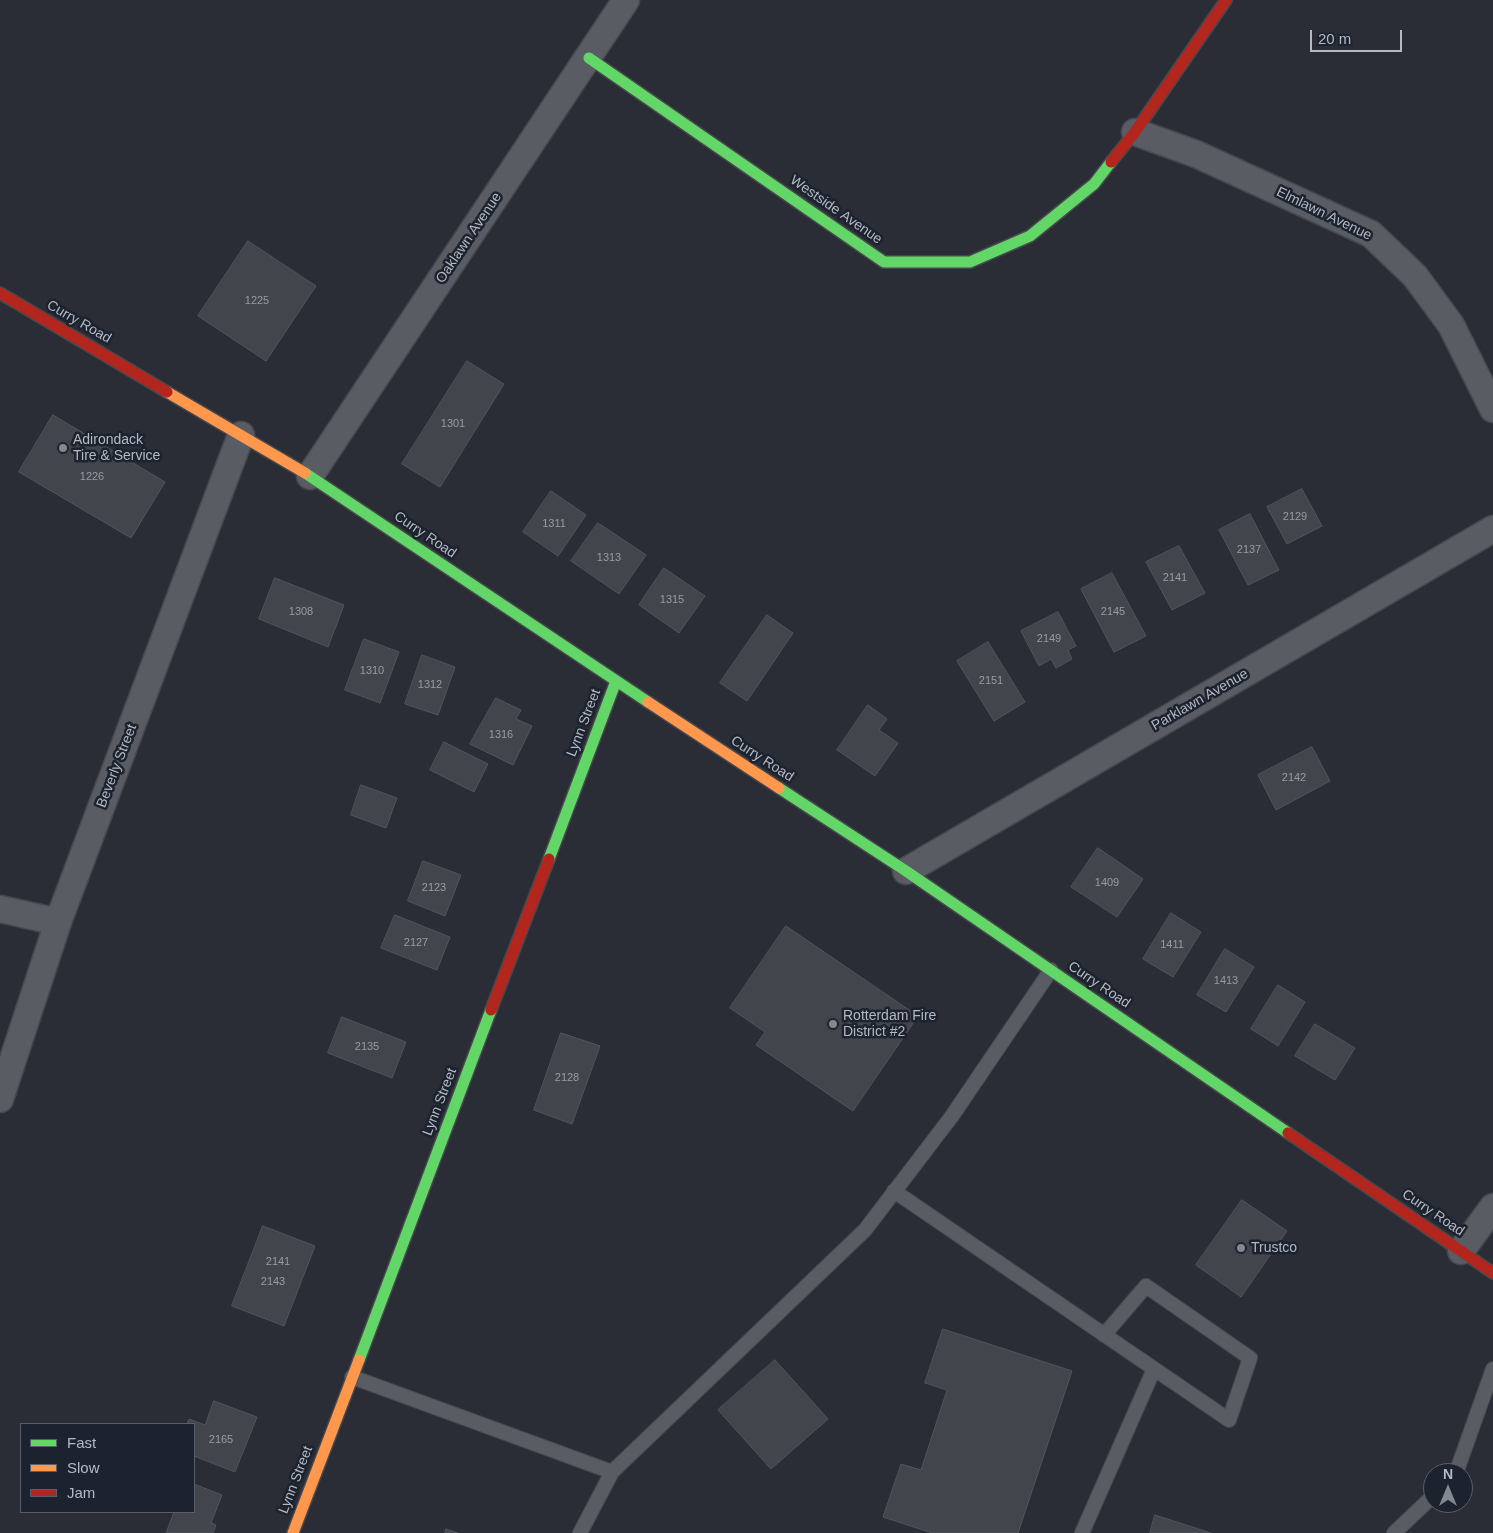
<!DOCTYPE html>
<style>
body{margin:0}
#map{position:relative;width:1493px;height:1533px;overflow:hidden;background:#2a2d35;font-family:Helvetica,sans-serif}
canvas{display:block}
.legend{position:absolute;left:20px;top:1423px;width:175px;height:90px;box-sizing:border-box;background:#1d232e;border:1px solid #595f6a;margin:0;padding:6px 9px;list-style:none;font-size:15px;color:#b3b9c5}
.legend li{display:flex;align-items:center;gap:10px;height:25px}
.legend b{width:25px;border:1px solid #595f6a}
.north{position:absolute;left:1423px;top:1463px;width:50px;height:50px;box-sizing:border-box;background:#1d232e;border:1px solid #595f6a;border-radius:50%;rotate:0deg;font-size:14px;font-weight:700;line-height:20px;text-align:center;color:#b3b9c5}
.north::after{content:'';display:block;margin:auto;width:18px;height:22px;background:#838893;clip-path:polygon(50% 0,100% 100%,50% 72%,0 100%)}
.scale{position:absolute;left:1310px;top:30px;width:92px;height:22px;box-sizing:border-box;border:2px solid #b3b9c5;border-top:0;padding-left:6px;font-size:15px;line-height:18px;white-space:nowrap;color:#b3b9c5;-webkit-text-stroke:4px #1d232e;paint-order:stroke}
</style>
<div id="map">
<canvas width="1493" height="1533"></canvas>
<ul class="legend">
<li><b style="height:6px;background:#63d668"></b>Fast</li>
<li><b style="height:6px;background:#ff974d"></b>Slow</li>
<li><b style="height:6px;background:#b3261e"></b>Jam</li>
</ul>
<div class="north">N</div>
<div class="scale">20 m</div>
</div>
<script>
const g = document.querySelector('canvas').getContext('2d');
g.lineJoin = 'round';
function paint(path, color) { g.fillStyle = color; g.fill(path, 'evenodd'); }
function trace(path, color, width, dash) { g.strokeStyle = color; g.lineWidth = width; g.lineCap = dash ? 'butt' : 'round'; g.setLineDash(dash || []); g.stroke(path); }
function drawText(font, color, halo, rows, align = 'center') {
  g.font = font + ' Helvetica,sans-serif'; g.lineWidth = 5; g.setLineDash([]); g.textBaseline = 'middle'; g.strokeStyle = halo; g.fillStyle = color; for (const [text, x, y, turn = 0] of rows) {
    g.save(); g.translate(x, y); g.rotate((+turn || 0) * Math.PI / 180); g.textAlign = isNaN(turn) ? turn : align; if (halo) g.strokeText(text, 0, 0); g.fillText(text, 0, 0); g.restore();
  }
}
const building = new Path2D(`
 M248,241L316,286L266,361L198,316Z
 M467,361L504,384L440,487L402,464Z
 M53,415L165,482L131,538L19,472Z
 M1302,489L1322,526L1287,544L1267,507Z
 M551,491L586,515L558,556L523,532Z
 M1250,514L1279,570L1248,585L1219,530Z
 M598,523L646,555L619,594L571,561Z
 M1179,546L1205,593L1172,610L1146,562Z
 M664,568L705,596L679,633L639,605Z
 M1112,573L1146,636L1114,652L1081,589Z
 M275,578L344,605L328,647L259,619Z
 M1058,612L1076,646L1068,650L1072,659L1056,668L1051,659L1039,666L1021,631Z
 M767,615L793,633L747,701L720,683Z
 M364,639L399,652L380,703L345,690Z
 M988,642L1025,702L994,721L957,661Z
 M422,655L455,667L438,715L405,704Z
 M496,698L521,710L516,719L532,726L513,765L470,744Z
 M868,705L887,719L879,730L898,743L875,776L837,750Z
 M444,742L488,764L474,792L430,770Z
 M1312,747L1330,781L1276,810L1258,775Z
 M361,785L397,798L386,828L351,815Z
 M1098,848L1143,879L1117,917L1071,887Z
 M423,861L461,875L445,916L408,901Z
 M1171,913L1201,932L1173,977L1143,959Z
 M395,915L450,937L437,970L381,948Z
 M786,926L918,1016L853,1111L756,1045L765,1032L730,1008Z
 M1225,949L1254,967L1226,1012L1197,995Z
 M1278,985L1305,1002L1278,1046L1251,1029Z
 M342,1017L406,1042L392,1078L328,1053Z
 M1315,1024L1355,1048L1335,1080L1295,1056Z
 M561,1033L600,1046L572,1124L534,1110Z
 M1242,1200L1287,1231L1241,1297L1196,1265Z
 M263,1226L315,1246L284,1326L232,1306Z
 M943,1329L1072,1371L1018,1533H932L883,1517L901,1464L921,1470L947,1390L925,1383Z
 M775,1360L828,1419L771,1469L718,1410Z
 M214,1401L257,1417L235,1472L194,1456V1424H187L189,1419L205,1425Z
 M194,1484L222,1495L211,1523L216,1525L213,1533H166L174,1512H194Z
 M1155,1515L1211,1533H1150Z
 M446,1529L458,1533H445Z`);
const lane = new Path2D(`
 M894,1191L1229,1420L1250,1358L1146,1286L1104,1335
 M352,1377L612,1472L865,1230L952,1116L1051,970
 M1456,1473L1493,1369
 M580,1533L612,1472
 M1082,1533L1154,1369
 M1394,1533L1433,1496`);
const street = new Path2D(`
 M1135,132L1196,154L1371,234L1415,276L1451,325L1493,409
 M310,476L626,0
 M906,871L1493,529
 M0,909L58,922
 M0,1099L58,922L241,435
 M1461,1251L1493,1207`);
const fast = new Path2D(`
 M589,58L884,262H970L1030,236L1094,184L1111,162
 M305,473L648,702
 M779,788L906,871L1288,1133
 M549,859L616,681
 M359,1360L491,1010`);
const slow = new Path2D(`
 M167,392L305,473
 M648,702L779,788
 M293,1533L359,1360`);
const jam = new Path2D(`
 M1111,162L1135,132L1226,0
 M0,293L167,392
 M491,1010L549,859
 M1288,1133L1493,1273`);
const markers = [
 [63,448,5,"#838893"],
 [833,1024,5,"#838893"],
 [1241,1248,5,"#838893"]
];
const numberNames = [
 ["1225",257,301],
 ["1301",453,424],
 ["1226",92,477],
 ["2129",1295,517],
 ["1311",554,524],
 ["2137",1249,550],
 ["1313",609,558],
 ["2141",1175,578],
 ["1315",672,600],
 ["1308",301,612],
 ["2145",1113,612],
 ["2149",1049,639],
 ["1310",372,671],
 ["2151",991,681],
 ["1312",430,685],
 ["1316",501,735],
 ["2142",1294,778],
 ["1409",1107,883],
 ["2123",434,888],
 ["2127",416,943],
 ["1411",1172,945],
 ["1413",1226,981],
 ["2135",367,1047],
 ["2128",567,1078],
 ["2141",278,1262],
 ["2143",273,1282],
 ["2165",221,1440]
];
const streetNames = [
 ["Westside Avenue",836,210,35],
 ["Elmlawn Avenue",1324,214,26],
 ["Oaklawn Avenue",469,238,-56],
 ["Curry Road",79,322,30],
 ["Curry Road",425,535,34],
 ["Parklawn Avenue",1200,700,-30],
 ["Lynn Street",584,723,-69],
 ["Curry Road",762,759,33],
 ["Beverly Street",117,766,-69],
 ["Curry Road",1099,985,34],
 ["Lynn Street",440,1102,-69],
 ["Curry Road",1433,1213,34],
 ["Lynn Street",296,1480,-69]
];
const poiNames = [
 ["Adirondack",73,440],
 ["Tire & Service",73,456],
 ["Rotterdam Fire",843,1016],
 ["District #2",843,1032],
 ["Trustco",1251,1248]
];
paint(building, '#42454b');
trace(building, '#51555c', 1);
trace(lane, '#46484d', 16);
trace(street, '#46484d', 29);
trace(fast, '#46484d', 14);
trace(slow, '#46484d', 14);
trace(jam, '#46484d', 14);
trace(lane, '#595c63', 14);
trace(street, '#595c63', 26);
trace(fast, '#63d668', 11);
trace(slow, '#ff974d', 11);
trace(jam, '#b3261e', 11);
for (const [x, y, r, color] of markers) { const dot = new Path2D(); dot.arc(x, y, r, 0, 2 * Math.PI); g.fillStyle = color; g.fill(dot); trace(dot, '#1d232e', 2); }
drawText('11px', '#979ca6', null, numberNames);
drawText('14px', '#b3b9c5', '#1d232e', streetNames);
drawText('14px', '#b3b9c5', '#1d232e', poiNames, 'left');
</script>
